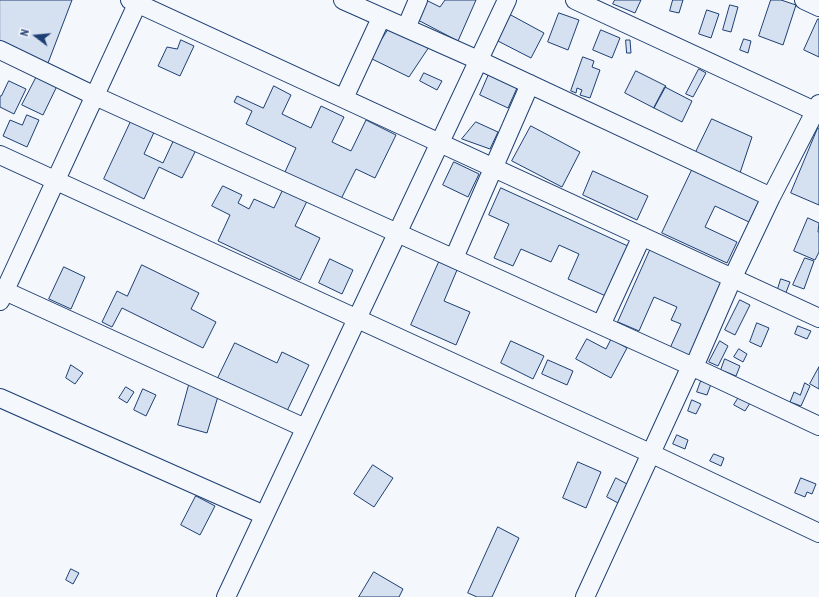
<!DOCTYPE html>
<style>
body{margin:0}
#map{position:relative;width:819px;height:597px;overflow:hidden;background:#f4f7fb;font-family:"Archivo Narrow",sans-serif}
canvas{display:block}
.north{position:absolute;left:16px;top:16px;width:40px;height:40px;-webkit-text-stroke:3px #f4f7fb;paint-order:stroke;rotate:286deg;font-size:11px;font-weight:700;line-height:16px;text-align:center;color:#1d3f73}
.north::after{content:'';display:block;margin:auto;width:14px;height:18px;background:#1d3f73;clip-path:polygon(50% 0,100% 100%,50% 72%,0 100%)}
</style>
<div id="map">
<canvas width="819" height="597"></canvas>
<div class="north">N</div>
</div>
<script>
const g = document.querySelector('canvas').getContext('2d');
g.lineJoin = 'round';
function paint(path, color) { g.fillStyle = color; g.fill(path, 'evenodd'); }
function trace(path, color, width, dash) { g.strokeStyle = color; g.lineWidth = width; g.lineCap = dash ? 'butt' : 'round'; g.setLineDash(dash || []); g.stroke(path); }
const building = new Path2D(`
 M0,0H72L48,63L0,44Z
 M426,0L440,7L445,0H476L458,41L416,19Z
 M615,0H641L635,13L613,4Z
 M673,0H683L679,13L670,11Z
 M771,0H781L796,5L783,45L759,36Z
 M730,5L738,7L731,32L723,30Z
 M707,10L719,14L711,38L699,34Z
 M559,13L579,20L568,50L548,42Z
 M509,14L544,33L531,58L496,40Z
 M818,19H819V57L804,50Z
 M388,30L429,47L409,77L370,58Z
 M601,30L620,38L612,58L593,50Z
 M744,39L751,41L748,53L740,50Z
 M181,40L194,46L180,76L158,66L167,47L177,49Z
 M626,40H630L631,53H627Z
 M583,57L594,61L592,67L600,70L590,98L580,95L582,90L577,88L576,93L571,91Z
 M699,69L706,73L693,97L686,94Z
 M636,71L666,86L654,108L625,93Z
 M424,73L442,81L437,90L420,81Z
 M489,74L517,88L508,108L480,95Z
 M37,76L57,86L43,115L22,105Z
 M9,81L26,89L14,114L0,107V96H1Z
 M274,86L291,95L282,114L311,128L321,106L344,117L332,142L351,151L366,120L396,135L375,178L356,169L340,201L284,174L296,148L246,124L252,111L234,102L237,96L263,108Z
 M665,87L692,101L682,122L654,108Z
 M27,115L39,120L27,147L3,136L10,120L22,125Z
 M133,117L156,128L144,154L163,163L176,135L198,146L182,178L159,167L144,199L104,179Z
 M712,119L752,137L740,173L695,154Z
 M476,122L498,132L490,149L462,139Z
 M531,126L580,152L562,187L512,161Z
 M818,128H819V205L791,193Z
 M454,162L479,174L468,197L443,185Z
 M692,170L759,201L749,222L715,206L705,227L737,242L727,263L662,233Z
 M593,171L648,196L637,220L583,195Z
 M223,186L242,195L238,203L249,209L254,199L274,208L284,187L308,199L295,226L320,238L300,280L218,241L230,215L212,206Z
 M501,188L630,247L608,297L568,279L579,254L559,245L551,262L521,249L513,266L494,258L509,224L489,215Z
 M808,218L819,223L818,232H819V252L815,260L794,251Z
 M651,248L731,283L697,360L670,348L681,324L671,320L677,307L654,297L639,331L618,322Z
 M805,258L814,261L804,289L793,285Z
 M330,259L353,270L342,294L319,283Z
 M439,262L457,270L444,301L470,312L456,345L411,325Z
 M142,265L199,293L191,309L216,322L203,348L122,308L112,327L102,322L117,291L127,296Z
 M64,267L85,277L71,309L49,299Z
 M781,279L790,282L785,295L777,292Z
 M740,300L750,305L735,335L725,330Z
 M757,323L769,328L761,347L750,342Z
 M798,326L811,331L807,339L795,334Z
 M587,339L606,349L611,339L627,348L611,378L576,359Z
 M511,341L544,356L533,379L501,363Z
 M720,341L728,346L718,366L709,362Z
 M235,343L277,363L282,352L309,365L287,411L218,378Z
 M739,349L747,354L743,362L734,357Z
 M725,359L740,366L736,376L721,370Z
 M548,360L573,371L567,385L542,374Z
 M71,365L83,373L75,384L66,378Z
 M819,367V389L810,384Z
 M701,381L711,384L707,395L697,392Z
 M805,383L810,386L801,406L790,402L794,392L800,395Z
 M189,385L219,393L207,433L178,425Z
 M126,387L134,392L127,403L119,398Z
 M143,389L156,395L146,416L134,410Z
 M739,397L750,403L745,411L734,405Z
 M692,400L701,404L696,414L688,411Z
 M677,435L688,440L685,449L673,444Z
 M714,454L724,458L721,466L710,461Z
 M578,462L601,472L586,508L563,498Z
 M373,465L393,478L374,507L354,494Z
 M616,478L627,484L618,503L607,497Z
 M801,478L816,484L812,494L807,492L805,497L795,493Z
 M196,496L215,506L200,535L181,525Z
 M498,527L519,538L492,597H477L468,593Z
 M71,569L79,573L73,584L66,580Z
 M374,572L403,589L399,597H359Z`);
const minor = new Path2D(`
 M130,0L819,318
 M343,0L478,60L771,197
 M575,0L819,113
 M804,0L819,7
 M406,28L418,0
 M0,50L95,96L691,366L819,426
 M344,98L381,18
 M0,155L650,453L819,533
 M454,258L530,84
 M5,291L305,428
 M0,301L139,0
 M601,325L642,236
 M0,398L264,515
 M226,597L507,0
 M585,597L691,366L697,360L733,277L771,197L819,104`);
paint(building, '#d5e0f0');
trace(building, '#1d3f73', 1);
trace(minor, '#1d3f73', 20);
trace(minor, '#f4f7fb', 18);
</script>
